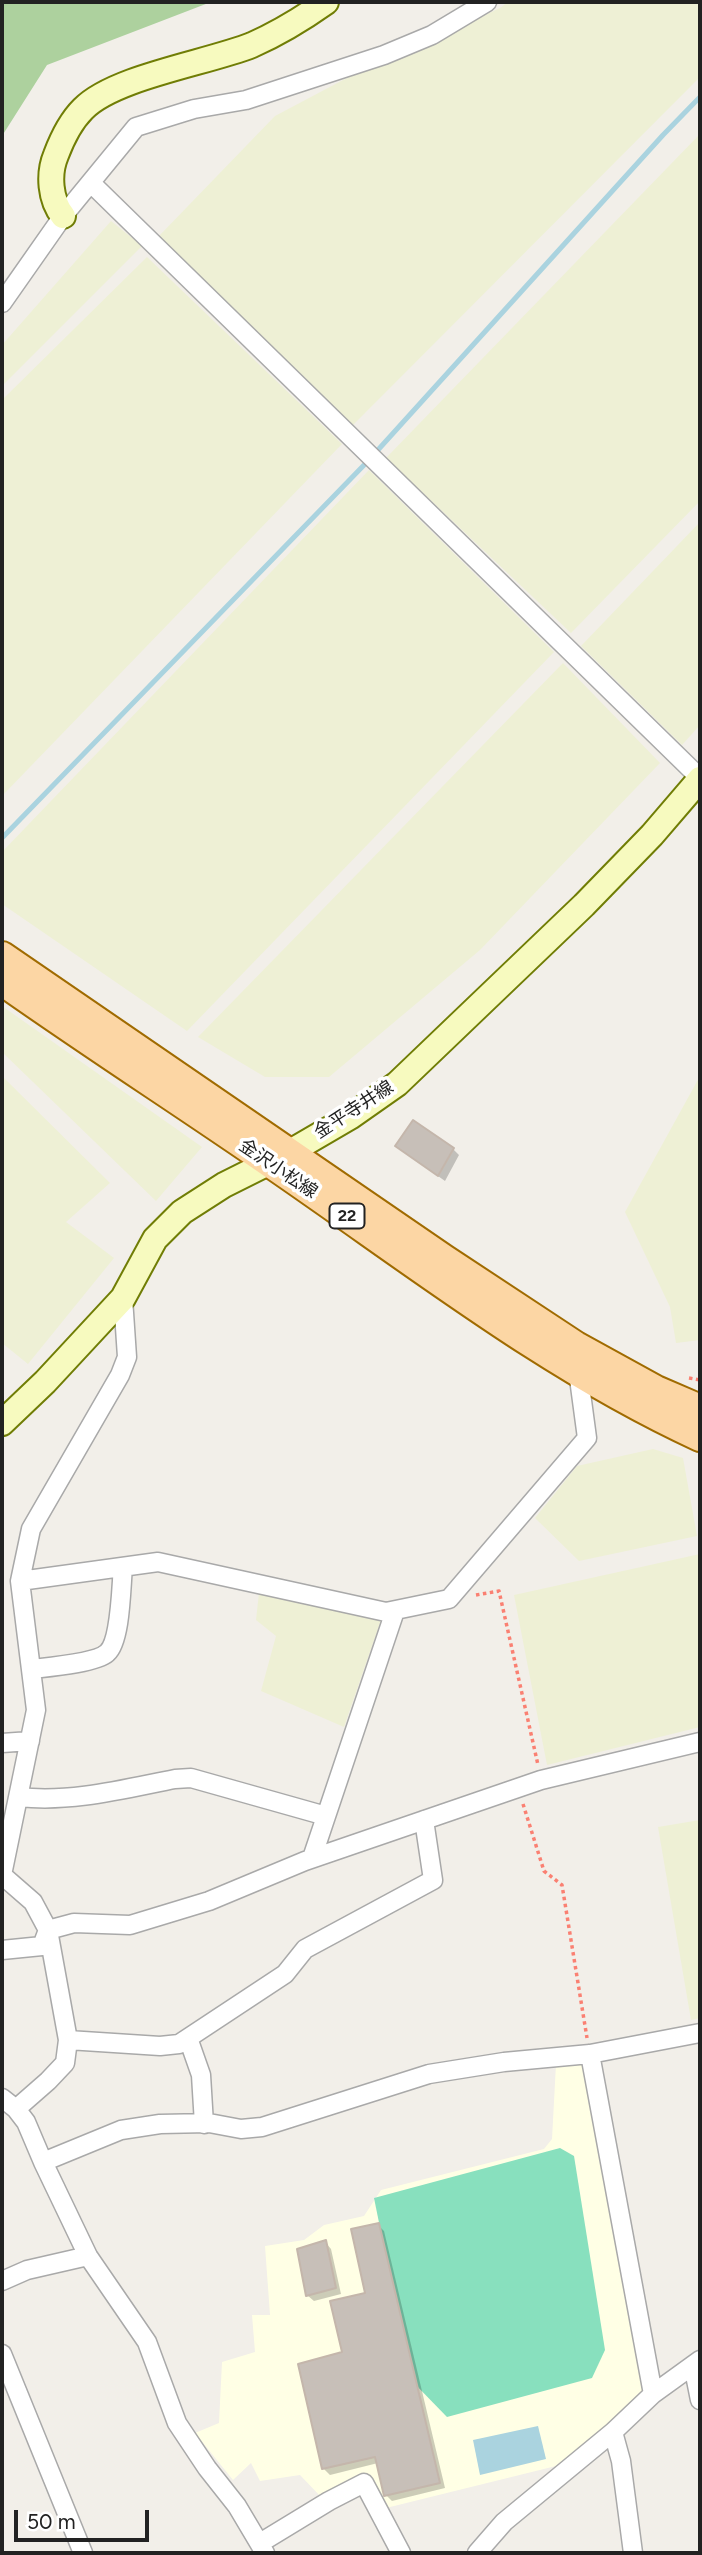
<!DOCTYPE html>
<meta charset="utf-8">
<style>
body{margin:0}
#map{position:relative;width:702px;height:2555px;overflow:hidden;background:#f2efe9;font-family:Figtree,sans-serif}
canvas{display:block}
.frame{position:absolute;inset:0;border:4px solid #222;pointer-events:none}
.scale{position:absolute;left:14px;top:2510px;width:135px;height:32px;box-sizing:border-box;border:4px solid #222;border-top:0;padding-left:9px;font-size:21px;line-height:24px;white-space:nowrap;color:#222;-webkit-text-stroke:5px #fff;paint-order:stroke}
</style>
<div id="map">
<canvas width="702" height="2555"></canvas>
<div class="frame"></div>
<div class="scale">50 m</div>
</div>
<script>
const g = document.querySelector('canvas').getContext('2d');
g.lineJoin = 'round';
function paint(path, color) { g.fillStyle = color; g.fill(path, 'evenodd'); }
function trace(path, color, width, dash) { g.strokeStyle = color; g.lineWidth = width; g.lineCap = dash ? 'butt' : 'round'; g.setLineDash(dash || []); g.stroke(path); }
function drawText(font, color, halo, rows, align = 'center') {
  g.font = font + ' Figtree,"Noto Sans JP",sans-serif'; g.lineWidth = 7; g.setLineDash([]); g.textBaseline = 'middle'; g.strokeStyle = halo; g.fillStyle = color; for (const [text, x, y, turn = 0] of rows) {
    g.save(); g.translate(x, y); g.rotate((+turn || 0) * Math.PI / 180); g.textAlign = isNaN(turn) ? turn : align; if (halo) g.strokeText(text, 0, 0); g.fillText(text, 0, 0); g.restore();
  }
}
const education = new Path2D(`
 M586,2061L650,2390L556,2466L386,2508L370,2475L349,2479L323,2499L300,2475L260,2481L251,2463L233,2480L195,2433L219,2423L222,2362L255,2352L252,2315H270L265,2246L304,2240L324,2225L364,2216L381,2190L544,2149L552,2139L556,2064Z`);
const farmland = new Path2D(`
 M508,2H700V77L353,425L159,236L275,116L343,80L500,8Z
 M700,134V501L571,633L386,458Z
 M111,221L142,246L2,386V345Z
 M147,257L342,444L2,796V400Z
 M369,470L554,652L187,1031L2,904V852Z
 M700,522V725L682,745L581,646Z
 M563,663L660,763L480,950L329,1077H265L198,1037Z
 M2,1006L202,1147L156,1201L2,1052Z
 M2,1076L110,1183L66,1222L114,1258L28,1364L2,1343Z
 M700,1076V1340L676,1343L670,1307L625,1212Z
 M653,1449L683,1458L697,1536L579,1561L535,1518L577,1466Z
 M700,1554V1727L547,1765L514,1595Z
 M259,1593L381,1620L344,1727L261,1691L276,1636L256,1620Z
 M700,1820V2018L691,2020L658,1827Z`);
const forest = new Path2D(`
 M2,2H211L47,65L2,136Z`);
const pitch = new Path2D(`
 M560,2148L574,2156L605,2350L592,2378L447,2417L411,2380L374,2198Z`);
const water = new Path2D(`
 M538,2426L546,2459L480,2475L473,2440Z`);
const shadow = new Path2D(`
 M453,1149L459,1155L445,1181L404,1152Z
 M378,2225L384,2231L445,2488L392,2501L386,2495L378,2463L330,2475L324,2469L344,2354L367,2294Z
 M325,2242L331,2249L341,2294L314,2301L307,2295Z`);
const stream = new Path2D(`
 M377,451L663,135L700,97
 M2,838L366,463`);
const building = new Path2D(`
 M413,1120L454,1148L438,1176L395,1146Z
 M379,2223L440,2483L384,2496L375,2457L322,2469L298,2364L342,2352L330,2301L365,2293L351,2229Z
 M326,2240L336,2288L306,2296L297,2249Z`);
const path = new Path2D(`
 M689,1378L700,1380
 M476,1595L499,1591L538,1765
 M523,1804L544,1871L562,1885L587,2038`);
const street = new Path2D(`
 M91,183L700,778
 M2,303L63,216L136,127L194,109L246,100L384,55L432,35L487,2
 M20,1581L158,1562L386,1612L449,1599L587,1438L578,1371
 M32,1669C49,1667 96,1663 107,1653C121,1641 121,1586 123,1567
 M2,1743L30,1741
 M19,1797C71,1803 124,1789 175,1779L191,1778L326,1816
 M312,1858L395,1611
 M48,1930L74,1923L130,1925L209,1901L305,1861L541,1780L700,1742
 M2,1950L42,1946L48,1930
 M188,2038L201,2075L204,2124
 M68,2040L160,2046L179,2044L285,1974L305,1949L433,1880L424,1820
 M590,2054L653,2394
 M2,2098L16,2109L26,2122L43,2162L88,2256L147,2342L177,2423L207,2468L237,2506L265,2553
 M16,2109L48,2081L65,2063L68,2040L48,1930L33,1902L2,1875L36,1710L20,1581L31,1529L120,1375L127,1357L123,1298
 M43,2162L121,2130L160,2124L209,2123L241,2129L262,2127L429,2074L504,2062L590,2054L700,2033
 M2,2281L27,2270L88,2256
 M2,2354L83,2553
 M693,2365L700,2400
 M613,2432L621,2461L633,2553
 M260,2543L329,2501L364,2483L401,2553
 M477,2553L504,2522L613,2432L653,2394L700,2360`);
const secondary = new Path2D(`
 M63,216C50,200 48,174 56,155C62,139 70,122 83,109C114,77 207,63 252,45C279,33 302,19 326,2
 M2,1423L45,1382L123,1298L155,1239L182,1212L224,1185L290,1152L350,1117L397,1084L584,905L652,835L700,779`);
const primary = new Path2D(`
 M2,956L444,1259L576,1346L656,1390L700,1409
 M2,981C104,1053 210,1120 312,1192C438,1280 561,1373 700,1437`);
const shields = [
 [347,1216,35]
];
const shieldNames = [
 ["22",347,1216]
];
const streetNames = [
 ["金平寺井線",354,1110,-33],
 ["金沢小松線",278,1169,34]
];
paint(education, '#ffffe5');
paint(farmland, '#eef0d5');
paint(forest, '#add19e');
paint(pitch, '#88e0be');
paint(water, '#aad3df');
paint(shadow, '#0003');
trace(stream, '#aad3df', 5);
paint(building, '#c7bfb8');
trace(building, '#c4b6ab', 2);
trace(street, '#a9a9a9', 21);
trace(secondary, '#707d05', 28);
trace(primary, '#a06b00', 32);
trace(path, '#fa8072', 3.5, [3.5, 3.5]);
trace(street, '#fff', 18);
trace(secondary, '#f7fabf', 24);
trace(primary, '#fcd6a4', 28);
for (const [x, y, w] of shields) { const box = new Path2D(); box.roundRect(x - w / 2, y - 12.5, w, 25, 5); g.fillStyle = '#fff'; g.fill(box); trace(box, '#222', 2); }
drawText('bold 16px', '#222', null, shieldNames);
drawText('18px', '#222', '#fff', streetNames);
</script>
